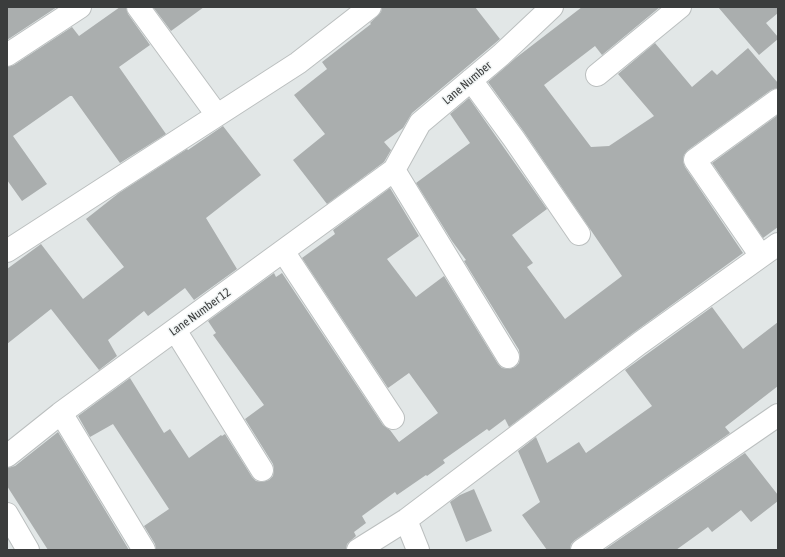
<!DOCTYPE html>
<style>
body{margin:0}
#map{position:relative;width:785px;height:557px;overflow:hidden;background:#e2e7e7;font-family:"Asap Condensed",sans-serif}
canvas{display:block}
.frame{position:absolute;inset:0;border:8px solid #3b3d3d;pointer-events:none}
</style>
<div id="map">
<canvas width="785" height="557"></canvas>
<div class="frame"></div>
</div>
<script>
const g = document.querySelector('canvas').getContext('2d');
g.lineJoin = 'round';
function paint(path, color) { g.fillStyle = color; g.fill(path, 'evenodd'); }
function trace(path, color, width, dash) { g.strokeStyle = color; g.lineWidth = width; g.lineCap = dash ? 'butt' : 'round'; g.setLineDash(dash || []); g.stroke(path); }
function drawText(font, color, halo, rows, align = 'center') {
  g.font = font + ' "Asap Condensed",sans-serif'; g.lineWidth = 3; g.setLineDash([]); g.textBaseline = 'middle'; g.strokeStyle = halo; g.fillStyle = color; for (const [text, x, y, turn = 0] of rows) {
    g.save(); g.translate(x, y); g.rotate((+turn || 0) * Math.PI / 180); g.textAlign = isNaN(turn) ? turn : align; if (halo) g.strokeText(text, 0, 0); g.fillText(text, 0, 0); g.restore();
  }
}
const building = new Path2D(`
 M7,7H57L7,40Z
 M120,7H126L128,14L150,45L119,67L166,134L120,163L72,96H70L13,136L47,184L22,201L7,180V67L14,65L72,27L79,36Z
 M153,7H204L171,31Z
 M382,7H475L500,39L412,113L403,128L384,142L391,150L384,162L327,204L293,160L325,134L294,95L327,69L322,62L371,24L370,23L381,12Z
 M582,7H660L602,55L595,46L544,85L591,147L609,146L654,116L618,74L655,43L692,87L712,70L717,75L748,48L778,83V88L771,90L688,150L684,155L683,161L685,167L743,253L633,333L509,427L505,419L489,431L487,429L443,460L445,463L427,476L426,475L397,495L395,492L362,516L366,523L354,532L356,536L347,544L346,550H156L155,544L144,526L169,509L113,424L90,437L78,416L130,378L164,433L170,429L189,458L221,435L222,436L225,434L252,477L256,481L262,482L269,480L273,476L274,469L273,464L245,419L264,405L213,335L216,333L208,321L274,273L276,277L282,273L383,425L390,430L399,442L438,413L409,373L388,388L302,258L335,234L333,230L390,188L419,236L387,259L416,297L444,276L498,364L502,368L509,369L515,367L519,363L520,357L519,350L464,261L466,260L452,241L416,183L470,143L450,114L469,98L547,209L512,235L533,263L527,267L565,319L622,276L524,132L488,82L517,57Z
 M718,7H778V13L766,23L778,37V39L759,55Z
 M778,115V227L763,238L712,163Z
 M223,126L261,175L206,218L237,269L194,300L185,288L148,316L144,311L108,340L117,356L99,370L51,309L7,344V269L41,244L83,299L124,267L86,219L119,193L187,149L188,150Z
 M712,307L743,349L778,322V386L725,427L730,433L575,540L571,544L570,550H547L522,515L540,502L518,451L536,437L547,463L579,442L586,453L652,406L625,370Z
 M58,432L129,550H48L7,486V468L15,466Z
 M745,453L778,495V501L751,522L741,510L712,532L708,527L676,550H604Z
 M474,489L492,531L466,542L450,502L460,495Z`);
const minor = new Path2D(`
 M138,7L217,115
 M7,55L80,7
 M597,75L680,7
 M471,80L514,139L579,234
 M394,170L508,357
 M7,251L298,63L370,7
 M283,251L393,418
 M761,256L695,160L778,100
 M175,330L262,470
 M61,413L144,550
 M7,456L61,413L394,170L420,123L501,55L552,7
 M7,514L28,550
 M406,520L418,550
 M358,550L406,520L640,343L778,244
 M582,550L778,415`);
const streetNames = [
 ["Lane Number",467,83,-40],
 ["Lane Number 12",200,312,-36]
];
paint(building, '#aaaeae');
trace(minor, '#bbbfbf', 24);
trace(minor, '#fff', 22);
drawText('12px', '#3b3d3d', '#f0f4f4', streetNames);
</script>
